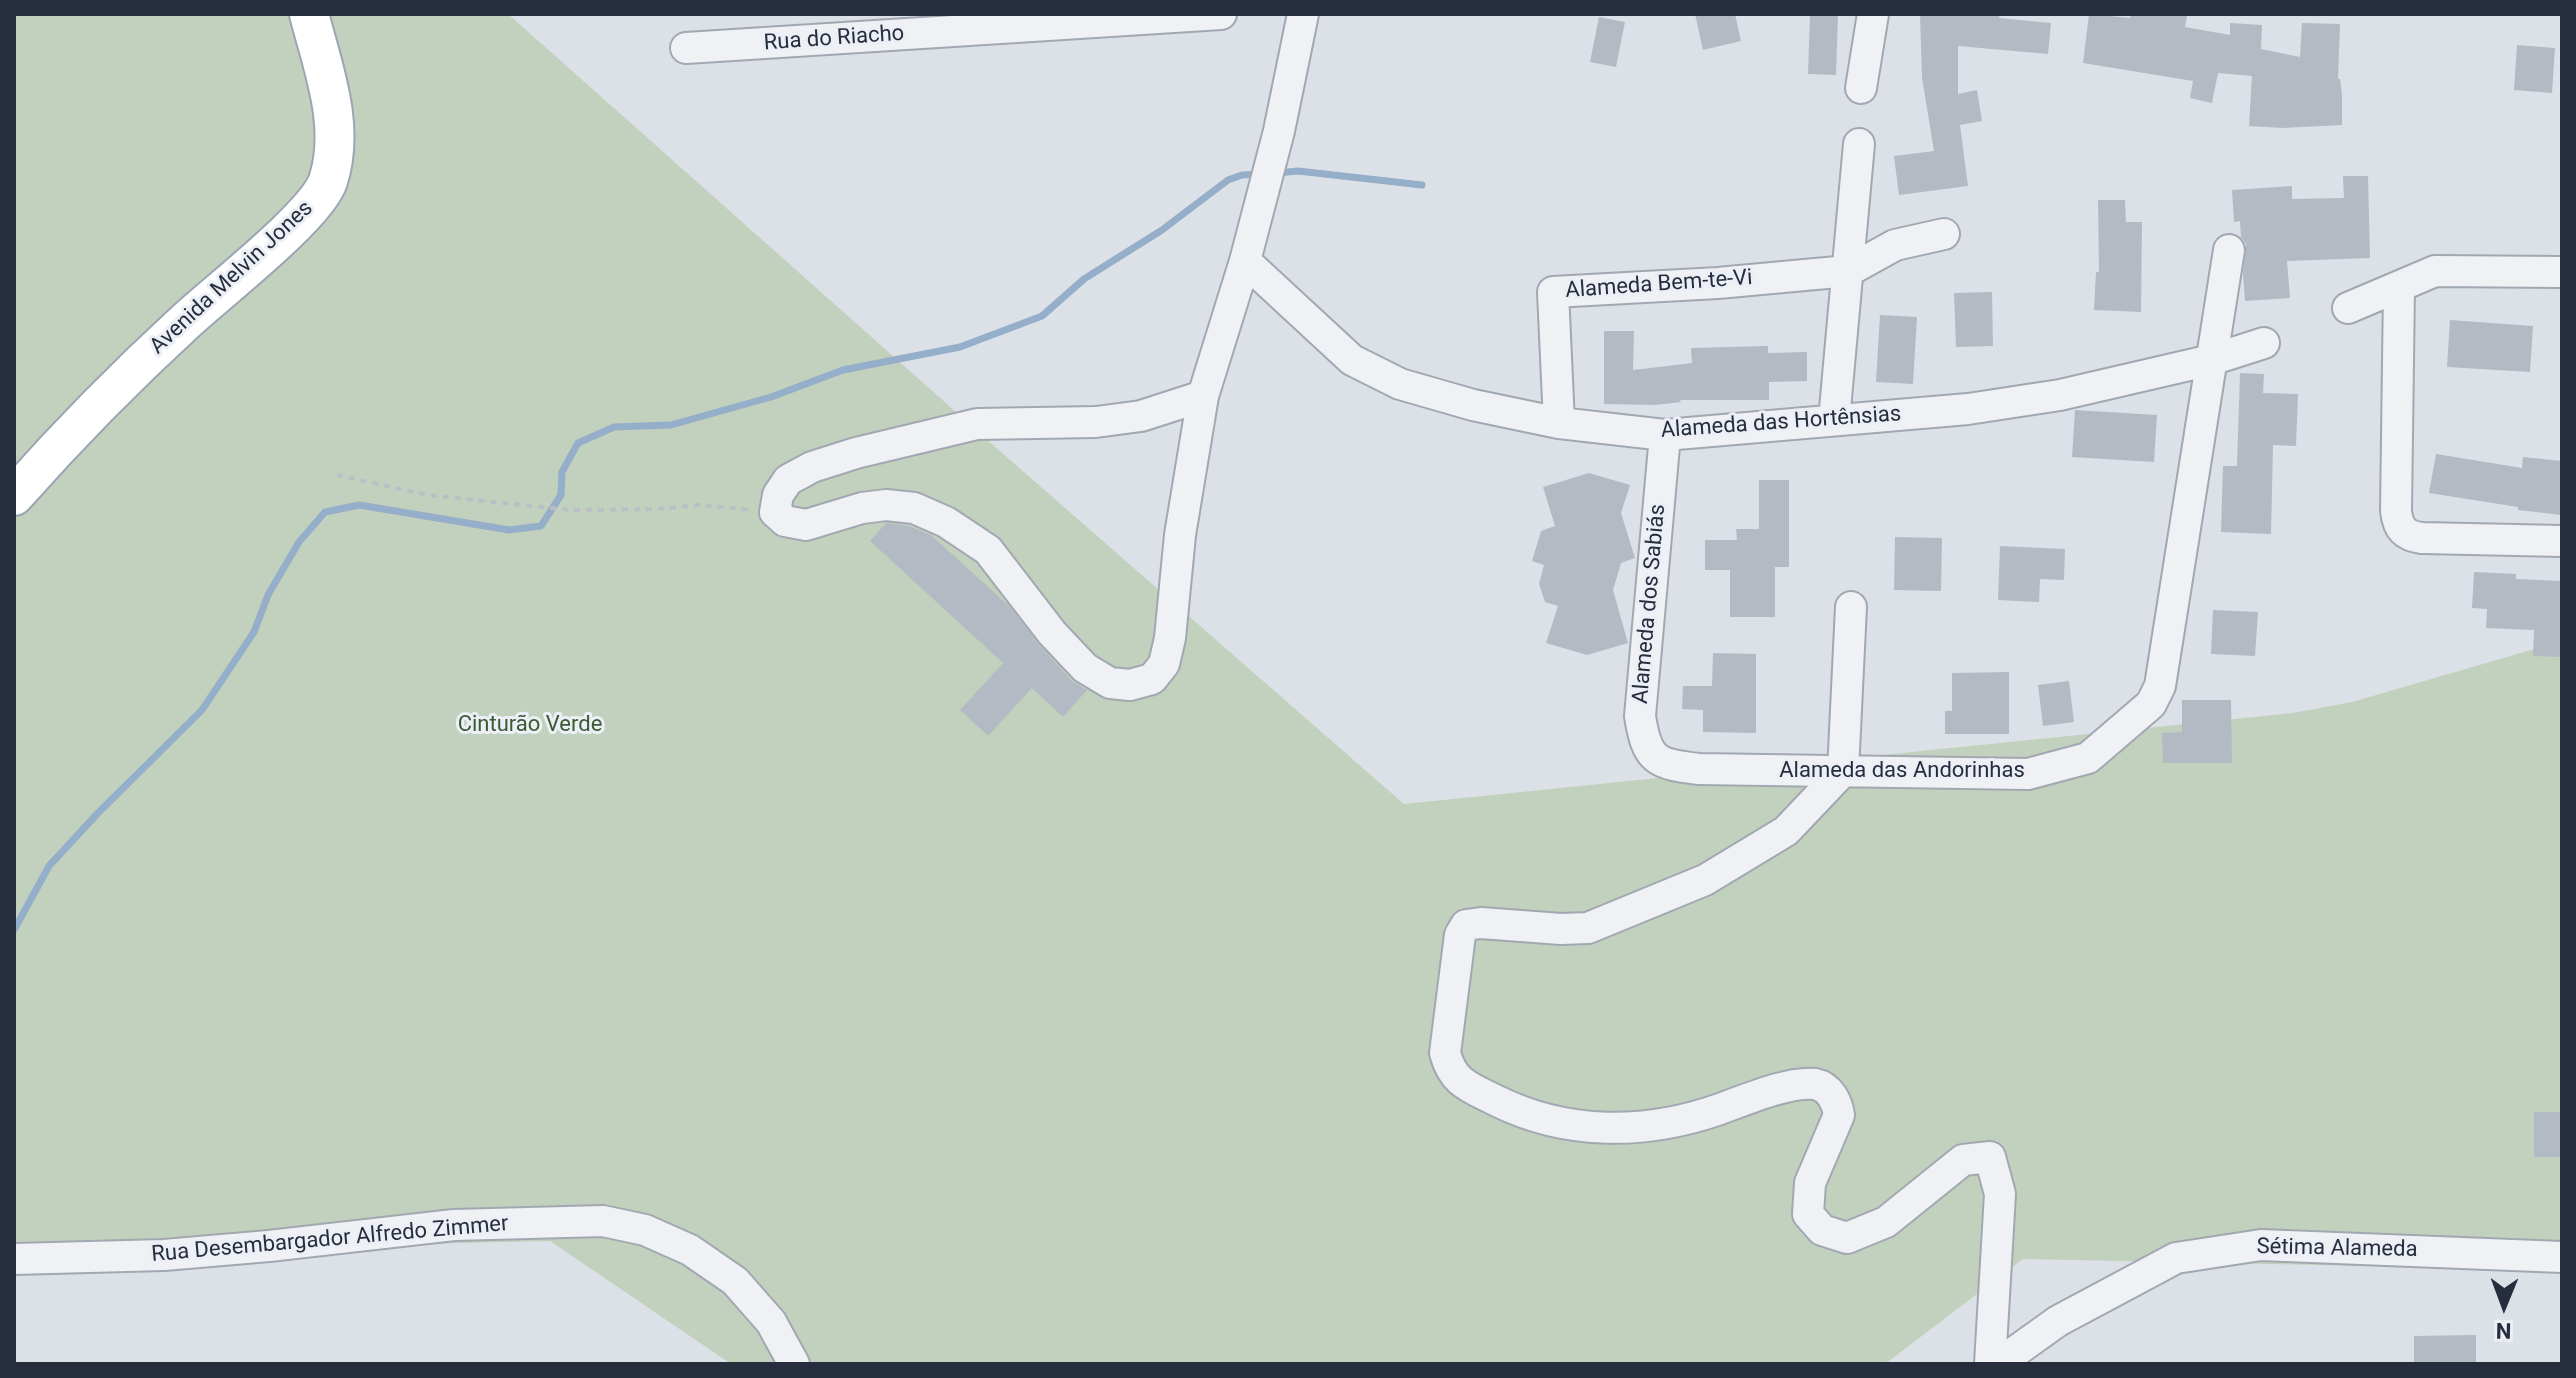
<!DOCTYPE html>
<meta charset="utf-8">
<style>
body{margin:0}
#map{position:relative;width:2576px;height:1378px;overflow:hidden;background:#dce1e7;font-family:Roboto,sans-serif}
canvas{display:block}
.frame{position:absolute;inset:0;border:16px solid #262e3e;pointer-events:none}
.north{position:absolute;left:2464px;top:1266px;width:80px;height:80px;-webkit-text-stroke:6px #eceff5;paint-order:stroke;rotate:181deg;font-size:22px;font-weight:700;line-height:32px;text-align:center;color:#262e3e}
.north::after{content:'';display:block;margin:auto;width:28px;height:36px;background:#262e3e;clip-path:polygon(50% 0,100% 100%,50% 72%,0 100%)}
</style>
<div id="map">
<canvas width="2576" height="1378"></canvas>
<div class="frame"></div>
<div class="north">N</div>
</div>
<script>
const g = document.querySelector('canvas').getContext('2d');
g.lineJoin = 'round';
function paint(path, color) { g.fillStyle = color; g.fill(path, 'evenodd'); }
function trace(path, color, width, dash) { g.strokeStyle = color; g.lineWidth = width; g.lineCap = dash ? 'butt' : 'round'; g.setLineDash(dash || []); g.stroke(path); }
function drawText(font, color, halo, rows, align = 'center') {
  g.font = font + ' Roboto,sans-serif'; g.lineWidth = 6; g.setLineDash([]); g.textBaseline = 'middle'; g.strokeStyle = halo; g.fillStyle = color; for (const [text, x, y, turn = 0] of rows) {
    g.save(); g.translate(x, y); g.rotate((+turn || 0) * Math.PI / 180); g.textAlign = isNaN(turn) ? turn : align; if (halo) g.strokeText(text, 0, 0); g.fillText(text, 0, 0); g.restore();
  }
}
const green = new Path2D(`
 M14,14H508L993,445L1404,804L2293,713L2352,702L2562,641V1270L2023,1259L1885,1364H731L550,1241L14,1253Z`);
const stream = new Path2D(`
 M1277,173L1298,171L1422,185
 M14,930L49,866L98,813L202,710L254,632L268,595L299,542L325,512L359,505L509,530L541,526L561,495L562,472L578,443L614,427L671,425L771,397L843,370L960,347L1042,316L1084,279L1162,230L1228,180L1242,175L1261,174`);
const building = new Path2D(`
 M1695,14H1735L1741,41L1703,50Z
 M1810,14H1838L1836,75L1808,74Z
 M1920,14H2000L1999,18L2051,23L2048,54L1958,46V94L1977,90L1982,121L1960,125L1968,186L1899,195L1894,156L1934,151L1922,78Z
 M2089,14L2130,18L2131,14L2164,16L2165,14H2175L2187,16L2185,27L2230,35V23L2262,25L2261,49L2300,57L2302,23L2340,24L2338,79H2340L2342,94V125L2282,128L2249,126L2252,76L2218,73L2212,103L2190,98L2193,81L2083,63Z
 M1599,17L1625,22L1616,67L1590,62Z
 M2517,45L2555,48L2552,93L2514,90Z
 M2343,176H2368L2370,258L2287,261L2290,298L2245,301L2243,274L2246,244L2241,237L2240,221L2234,222L2232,190L2292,186V199L2344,198Z
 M2098,200H2125L2126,222H2142L2141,312L2094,310L2096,272H2099Z
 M1992,292L1993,346L1956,347L1954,293Z
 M1880,315L1917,317L1913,384L1876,382Z
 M2450,320L2533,326L2530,372L2447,367Z
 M1604,331H1634L1633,370L1692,363L1691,348L1768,346V353L1807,352V381L1769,382V400H1680L1681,402L1655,405L1604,404Z
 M2240,373L2264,374L2263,393L2298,394L2296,446L2273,445L2271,534L2221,532L2223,466H2237Z
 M2075,410L2157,415L2154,462L2072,457Z
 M2436,454L2522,468L2523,457L2562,461V515L2518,510V507L2429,493Z
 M1589,473L1630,485L1621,513L1635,558L1621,563L1613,590L1628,643L1587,655L1546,643L1558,606L1545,602L1539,584L1544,565L1532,561L1541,531L1555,526L1543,487Z
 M1759,480H1789V567H1775V617H1730V570H1705V540H1737L1736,529H1759Z
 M886,523L909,526L931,535L1010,607L1039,645L1072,681L1087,690L1063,717L1032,688L988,736L960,710L1003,663L870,541Z
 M1895,537L1942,538L1941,591L1894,590Z
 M2000,546L2065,549L2064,580L2040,579L2039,602L1998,600Z
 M2474,572L2516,574V579L2562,581V657L2533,656L2534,630L2486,628L2487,609L2472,608Z
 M2213,610L2258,612L2255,656L2211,654Z
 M1713,653L1756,654V733L1703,732V710L1682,709L1683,686H1712Z
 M2009,672V734H1945V711H1952V673Z
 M2069,681L2074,722L2043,726L2038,685Z
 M2182,700H2231L2232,763H2163L2162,733L2182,732Z
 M2534,1112H2562V1157H2534Z
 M2476,1335V1364H2414V1336Z`);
const path = new Path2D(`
 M337,475L428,495L530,506L572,510L658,509L699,505L751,510`);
const minor = new Path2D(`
 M686,48L1221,14
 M1861,88L1873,14
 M1245,261L1352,360L1400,384L1473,405L1559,423L1665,435L1968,409L2060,395L2211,360L2264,343
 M2399,287L2396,511C2398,529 2405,536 2422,538L2562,541
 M2348,308L2435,271L2562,272
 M1203,396L1141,416L1096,422L977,424L856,453L812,467L788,480L778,495L775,512L785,521L806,525L862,508L886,505L914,508L946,522L988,550L1052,633L1085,668L1110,683L1130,685L1152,679L1164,664L1170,638L1180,535L1203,396L1245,261L1279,131L1303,14
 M1834,420L1859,144
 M1559,423L1553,292L1718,283L1848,271L1895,245L1944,234
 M1665,435L1640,716C1647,761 1656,764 1699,769L2028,774L2088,758L2151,704L2160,686L2229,250
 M1851,607L1843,771L1786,831L1705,880L1588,928L1561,929L1481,923L1466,925L1460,935L1445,1053C1453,1083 1469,1087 1495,1100C1567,1136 1646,1135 1720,1109C1745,1100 1789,1081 1815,1084C1830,1087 1837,1102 1839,1115L1810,1183L1808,1214L1822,1230L1847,1238L1886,1222L1963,1160L1990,1157L2000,1194L1990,1364
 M14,1259L164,1255L269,1246L454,1225L603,1221L645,1230L690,1250L735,1281L771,1322L794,1364
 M1998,1364L2058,1321L2176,1258L2261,1245L2562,1257`);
const major = new Path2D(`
 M14,496C68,435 125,377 185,322C217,292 316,216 328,181C346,126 323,68 309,14`);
const streetNames = [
 ["Rua do Riacho",834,39,-4],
 ["Avenida Melvin Jones",232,278,-43],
 ["Alameda Bem-te-Vi",1659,285,-4],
 ["Alameda das Hortênsias",1781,423,-4],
 ["Alameda dos Sabiás",1650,604,-85],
 ["Alameda das Andorinhas",1902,771],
 ["Rua Desembargador Alfredo Zimmer",330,1240,-5],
 ["Sétima Alameda",2337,1249,1]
];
const parkNames = [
 ["Cinturão Verde",530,725]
];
paint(green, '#c2d1bd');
trace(stream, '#95aec9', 7);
paint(building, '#b3bac4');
trace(minor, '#a2a8b1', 34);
trace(major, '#9ba5b3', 42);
trace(path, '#bbbec5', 4, [6, 6]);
trace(minor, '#eff1f5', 30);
trace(major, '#fff', 38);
drawText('22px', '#262e3e', '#eceff5', streetNames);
drawText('22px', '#3a5a32', '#eceff5', parkNames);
</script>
